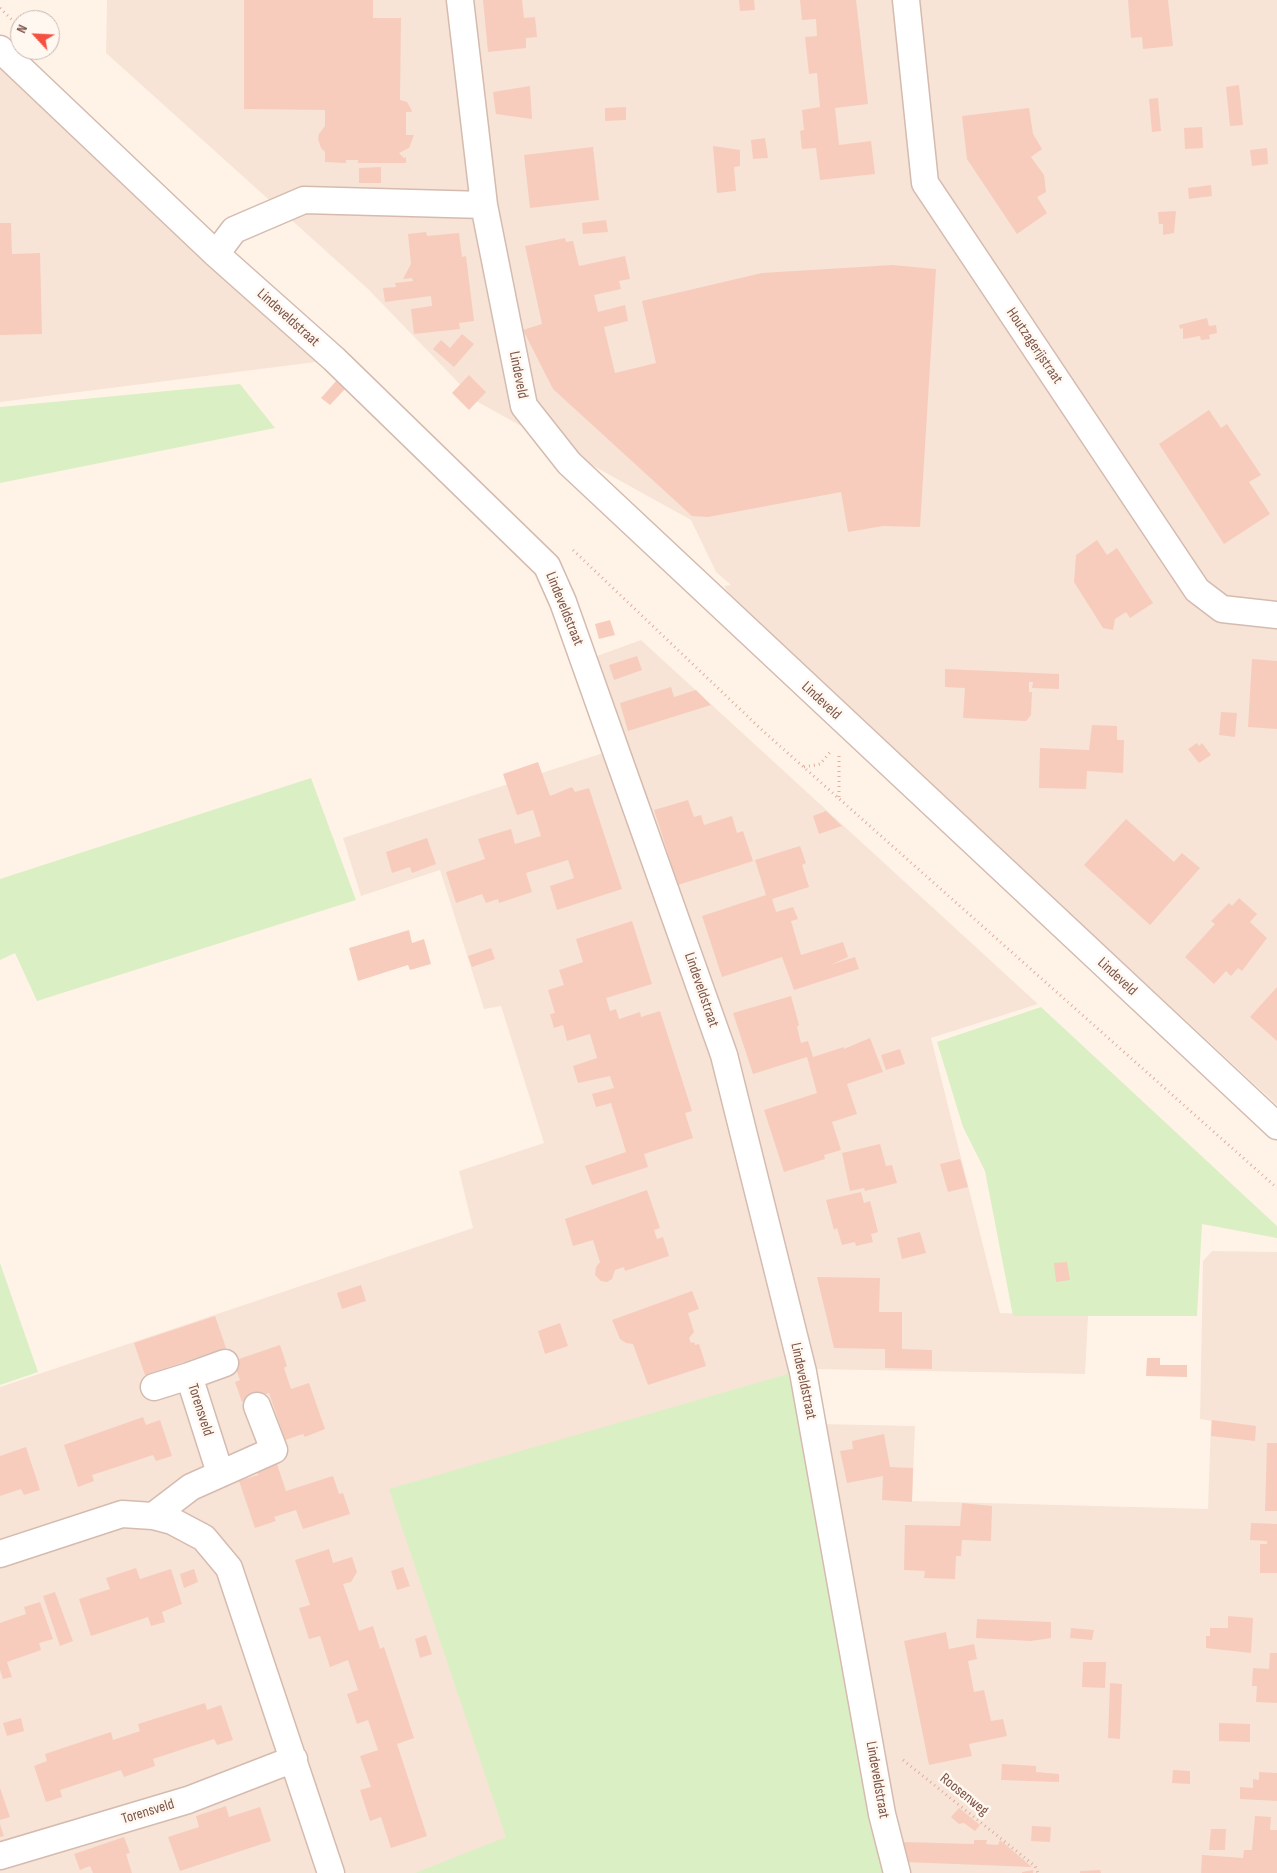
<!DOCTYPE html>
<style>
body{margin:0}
#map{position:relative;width:1277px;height:1873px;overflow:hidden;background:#fff3e8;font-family:"Sofia Sans Condensed",sans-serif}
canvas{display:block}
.north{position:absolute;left:10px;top:10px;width:50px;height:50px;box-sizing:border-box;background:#fff8f1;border:1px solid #cbb6ad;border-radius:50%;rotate:295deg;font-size:14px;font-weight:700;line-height:20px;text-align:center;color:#7d5448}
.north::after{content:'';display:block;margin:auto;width:18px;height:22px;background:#f55141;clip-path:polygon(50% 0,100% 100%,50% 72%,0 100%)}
</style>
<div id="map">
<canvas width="1277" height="1873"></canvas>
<div class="north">N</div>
</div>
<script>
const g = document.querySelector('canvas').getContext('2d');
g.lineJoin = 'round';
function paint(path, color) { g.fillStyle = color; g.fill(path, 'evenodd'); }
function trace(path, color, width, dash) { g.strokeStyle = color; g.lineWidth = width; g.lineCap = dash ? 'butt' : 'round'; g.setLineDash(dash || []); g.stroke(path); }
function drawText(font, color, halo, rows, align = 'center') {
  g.font = font + ' "Sofia Sans Condensed",sans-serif'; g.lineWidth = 5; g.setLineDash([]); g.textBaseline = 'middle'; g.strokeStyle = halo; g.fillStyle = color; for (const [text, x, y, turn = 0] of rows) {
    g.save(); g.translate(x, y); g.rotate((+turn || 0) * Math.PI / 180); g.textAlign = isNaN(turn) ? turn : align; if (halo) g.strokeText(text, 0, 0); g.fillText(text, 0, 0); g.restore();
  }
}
const residential = new Path2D(`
 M107,0H1277V1105L735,604L724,586L731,585L716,572L691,520L476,401L368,289L106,53Z
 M0,53L166,222L316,362L0,402Z
 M641,640L1038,1004L931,1038L1000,1313L1088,1316L1085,1374L813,1369L821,1424L915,1426L912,1501L1208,1509L1211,1421L1200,1419L1203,1261L1212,1251L1277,1252V1873H0V1387L473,1228L459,1171L544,1143L501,1006L484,1009L440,870L361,896L343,838L606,752L622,733L597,656Z`);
const green = new Path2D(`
 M240,384L275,428L0,483V407Z
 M311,778L356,900L37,1001L15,953L0,960V879Z
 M1041,1007L1277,1226V1238L1202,1224L1197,1316H1013L985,1171L963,1127L937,1042Z
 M0,1263L38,1372L0,1385Z
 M791,1373L888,1873H415L506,1837L389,1489Z`);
const building = new Path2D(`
 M244,0H373V18H401L400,100L407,102L411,109L412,112H406V135H414L409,148L399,153L404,158L406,157V163H358V160H346V163L325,162V152L321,148L318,139L319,134L325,126V110L244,109Z
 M483,0H522L524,18L535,17L537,37L526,38V48L488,52Z
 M739,0H754L755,10L740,11Z
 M800,0H856L868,104L835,108L837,126L839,145L871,141L875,174L820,180L816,148L802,149L800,131L804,130L802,110L820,107L817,73L809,74L805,37L817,36L816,19L802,20Z
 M1128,0H1168L1173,46L1143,49L1142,37L1131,38Z
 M1239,85L1243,125L1230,126L1226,87Z
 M530,86L532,119L496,114L493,92Z
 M1158,98L1161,131L1152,132L1149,99Z
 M626,107V120L605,121V108Z
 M1029,108L1033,134L1042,149L1031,157L1044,175L1046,192L1037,197L1047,213L1017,234L967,159L962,116Z
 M1202,127L1203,148L1185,149L1184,128Z
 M765,138L768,158L753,159L751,140Z
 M713,146L740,150V166L734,167L736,191L717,193Z
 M593,147L599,200L530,208L524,155Z
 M1267,148L1268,164L1252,166L1250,150Z
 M381,167V183H359V168Z
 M1211,185L1212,196L1189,199L1188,188Z
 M1176,211L1174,233L1163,235V224H1159L1158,212Z
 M606,220L608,232L583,234L582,223Z
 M0,223H11L12,254L40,253L42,334L0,335Z
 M426,232L427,236L459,233L462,257L466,256L474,321L459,323L460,329L414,334L411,309L432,306L431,296L385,302L383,288L396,287L395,283L413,281L412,278L403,279L411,264L408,234Z
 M565,238L566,242L573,241L579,266L625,256L630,279L619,281L621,289L594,295L598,312L625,305L628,321L604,327L615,373L656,363L642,301L762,273L892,265L936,269L920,527L883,526L848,532L841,492L708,517L692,516L553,389L523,330L542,324L525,246Z
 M1207,318L1209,326L1216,325L1217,333L1209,335L1210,339L1201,340L1200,336L1183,339V328L1180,329L1179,325Z
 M462,334L474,344L454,367L433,349L441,340L450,348Z
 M469,375L486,392L469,410L452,393Z
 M337,380L346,388L330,405L321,398Z
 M1209,410L1221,428L1227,424L1261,475L1249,482L1270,514L1224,544L1159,444Z
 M1097,540L1107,555L1117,548L1153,603L1130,618L1126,612L1115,619L1113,630L1103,628L1074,582L1076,555Z
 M610,620L615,635L599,639L595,624Z
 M637,656L642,670L614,680L609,665Z
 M1252,659L1277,661V729L1248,727Z
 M945,669L1059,674V689L1032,688L1033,682H1029V692H1032L1031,715L1026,721L963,718L965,688L945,687Z
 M671,687L674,697L696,690L711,705L628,731L620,703Z
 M1221,712L1237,713L1235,737L1219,735Z
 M1092,725L1117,726V740H1124L1123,773L1087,771L1086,789L1039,788L1040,748L1089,750Z
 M1197,743L1199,746L1202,743L1211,755L1199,763L1188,749Z
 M538,762L550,796L572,787L575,792L589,788L622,889L557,910L550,886L574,878L568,860L526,873L532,892L499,903L498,899L486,903L482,894L456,903L446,872L485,859L478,839L511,829L515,844L541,836L533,810L517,815L503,774Z
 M688,800L694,817L701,815L704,825L732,816L737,833L743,831L753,861L678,885L654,810Z
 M826,811L842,826L819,834L813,816Z
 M1126,819L1174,862L1182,853L1200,868L1150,925L1084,865Z
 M427,838L436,864L412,873L410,867L392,873L386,852Z
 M800,846L806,863L802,865L809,887L772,899L776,912L793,907L798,919L791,921L801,955L843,942L848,957L830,965L855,957L859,969L794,990L782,957L722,977L702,916L766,895L755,860Z
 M1239,898L1257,914L1250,922L1267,938L1242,971L1238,968L1231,976L1226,971L1214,984L1185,957L1215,924L1211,921L1229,903L1232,906Z
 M632,921L652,984L606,998L610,1011L616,1009L619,1019L640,1012L641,1017L660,1011L692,1111L685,1113L693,1138L644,1154L648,1167L592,1185L585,1166L626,1152L611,1103L596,1107L592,1094L614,1088L610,1076L578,1083L573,1066L597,1058L590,1034L567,1041L563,1025L554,1028L550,1014L555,1013L548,990L564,985L559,970L583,962L576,939Z
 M409,930L412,943L424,939L431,964L410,970L408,965L358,981L349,948Z
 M491,948L495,959L472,967L468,956Z
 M1277,987V1041L1250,1017Z
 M791,996L799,1025L797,1027L801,1043L808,1041L813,1057L844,1047V1049L870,1038L883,1072L847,1084L857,1114L832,1122L841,1150L824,1155L825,1159L784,1172L764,1110L817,1093L807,1057L753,1074L733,1013Z
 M900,1049L905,1064L886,1070L881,1055Z
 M880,1144L886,1166L892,1165L897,1183L865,1191L864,1188L850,1191L842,1153Z
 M960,1159L968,1187L948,1192L940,1164Z
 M647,1190L660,1228L654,1230L657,1239L663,1237L669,1256L625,1271L624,1267L615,1270L612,1279L607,1282L601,1281L595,1275L596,1267L600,1262L593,1240L573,1246L565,1219Z
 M861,1192L864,1203L870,1201L878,1232L871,1234L873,1242L856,1246L855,1242L842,1245L837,1228L834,1230L826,1200Z
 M920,1232L926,1253L902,1259L897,1238Z
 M1067,1262L1070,1280L1056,1282L1054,1263Z
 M817,1277L880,1278L879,1312H902V1349L932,1350V1369L885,1368V1349L834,1348Z
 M361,1285L366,1301L342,1309L337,1293Z
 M692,1291L699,1309L688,1313L694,1332L689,1338L691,1343L694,1342L695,1345L699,1344L706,1366L648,1385L633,1344L626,1343L620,1339L612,1320Z
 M215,1316L226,1348L145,1375L134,1343Z
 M560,1323L568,1346L545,1354L538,1331Z
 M280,1345L287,1366L284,1368L291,1389L309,1383L325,1429L305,1437L303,1434L285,1440L269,1393L242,1402L235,1382L240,1380L233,1361Z
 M1147,1358H1160V1365H1187V1377L1146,1376Z
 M143,1417L146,1425L160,1420L172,1456L156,1461L153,1455L123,1465L92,1475L94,1481L78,1487L64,1445Z
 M1212,1420L1256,1426L1255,1441L1211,1436Z
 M884,1434L890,1467L913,1468L912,1502L882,1500L883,1476L847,1483L840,1451L853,1449L852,1441Z
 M1267,1443H1277V1511H1265Z
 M26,1447L40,1490L24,1495L21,1489L0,1496V1456Z
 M277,1464L286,1491L333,1476L339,1494L343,1493L350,1514L303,1529L296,1510L274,1517L276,1521L255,1528L239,1481L258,1475L257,1470Z
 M962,1503L992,1506L991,1541L962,1540L961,1556H956L955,1579L924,1578L925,1571L904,1570L905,1525L960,1526Z
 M1251,1523L1277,1524V1573H1260V1544H1267V1541L1250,1540Z
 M329,1549L333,1563L352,1557L357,1572L351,1582L343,1584L351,1607L359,1631L373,1626L380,1649L384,1647L414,1738L397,1744L427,1836L391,1848L381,1817L370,1821L360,1790L371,1787L360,1756L378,1750L368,1720L357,1724L347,1694L358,1690L348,1660L330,1667L320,1636L309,1639L299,1608L310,1605L295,1560Z
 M403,1567L410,1586L397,1590L391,1571Z
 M136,1568L140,1579L171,1569L182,1604L162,1612L165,1622L151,1626L148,1617L91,1636L79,1599L110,1589L106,1578Z
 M194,1569L198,1582L184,1588L180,1574Z
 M55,1592L73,1641L60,1646L43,1596Z
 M40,1602L53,1639L39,1643L41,1650L7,1662L12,1677L3,1679L0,1670V1623L26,1614L24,1607Z
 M1228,1616L1253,1618L1251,1653L1206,1648V1636H1210V1628H1228Z
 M977,1619L1051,1622V1638L1031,1641L976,1638Z
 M1071,1628L1094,1630L1092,1640L1070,1638Z
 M946,1632L949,1649L974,1644L977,1659L968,1661L974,1692L984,1690L991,1721L1003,1719L1007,1736L969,1744L972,1756L929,1765L904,1641Z
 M426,1635L432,1654L420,1658L415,1639Z
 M1270,1653H1277V1703L1256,1702L1257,1686H1252L1253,1668L1269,1669Z
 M1083,1662H1106L1105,1688L1082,1687Z
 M1110,1683L1122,1684L1120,1739L1108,1738Z
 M205,1703L207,1710L221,1705L233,1740L217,1745L214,1739L153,1759L155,1766L124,1777L121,1770L60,1790L62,1797L46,1802L34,1766L47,1761L45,1754L111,1732L113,1740L140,1731L138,1724Z
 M21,1718L24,1731L7,1736L3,1723Z
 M1219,1723L1250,1724V1742L1219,1741Z
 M1002,1764L1036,1766V1772L1059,1774V1782L1001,1780Z
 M1173,1770L1190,1771V1784L1172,1783Z
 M1259,1772L1277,1773V1801L1240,1799V1787L1253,1788V1779L1259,1780Z
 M0,1788L10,1817L0,1820Z
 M226,1806L229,1817L260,1807L271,1841L180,1871L168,1837L199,1827L196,1816Z
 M959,1808L980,1825L975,1831L964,1823L959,1824L951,1817Z
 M1255,1816L1271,1817L1270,1830H1277V1873H1201L1202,1855L1243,1858L1244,1850H1252Z
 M0,1824L4,1836L0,1837Z
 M1032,1826L1051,1827L1050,1842L1031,1841Z
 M1211,1829H1226L1225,1850H1209Z
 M124,1837L130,1853L126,1854L132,1873H93L90,1866L80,1870L74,1854Z
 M974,1840H987L986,1844L998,1845L1000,1840L1032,1867L904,1862L903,1842L974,1844Z
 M1033,1870V1873H1022V1872Z
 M1100,1870L1101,1873H1080V1871Z`);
const path = new Path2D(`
 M0,8L14,22
 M573,550L763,731L1277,1188
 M804,767L820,764L832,750
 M839,797V756
 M903,1760L1035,1866L1038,1873`);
const minor = new Path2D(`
 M460,0L484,205L524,406L569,463L1277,1126
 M906,0L925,183L1197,590L1222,609L1277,615
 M0,49L216,254L334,359L547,566L563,602L724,1055L803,1372L882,1814L897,1873
 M216,254L234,230L304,200L484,205
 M189,1376L225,1363
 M154,1387L189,1376L220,1473
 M153,1516L191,1487L274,1450L257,1406
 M0,1554L122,1514L153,1516L172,1521L204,1538L229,1568L331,1873
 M0,1856L188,1800L294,1759`);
const streetNames = [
 ["Lindeveldstraat",288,318,42],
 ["Houtzagerijstraat",1034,346,56],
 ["Lindeveld",518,375,79],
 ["Lindeveldstraat",564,609,68],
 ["Lindeveld",821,701,43],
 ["Lindeveld",1117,977,43],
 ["Lindeveldstraat",701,990,71],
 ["Lindeveldstraat",803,1381,78],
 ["Torensveld",200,1410,72],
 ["Lindeveldstraat",877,1780,80],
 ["Roosenweg",964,1795,39],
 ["Torensveld",148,1812,-17]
];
paint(residential, '#f7e4d6');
paint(green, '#dbefc4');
paint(building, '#f7ccbc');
trace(minor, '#d5bbaf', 29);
trace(path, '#ddaf9e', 3, [1, 4]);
trace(minor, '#fff', 26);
drawText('15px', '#7d5448', '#fff8f1', streetNames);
</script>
